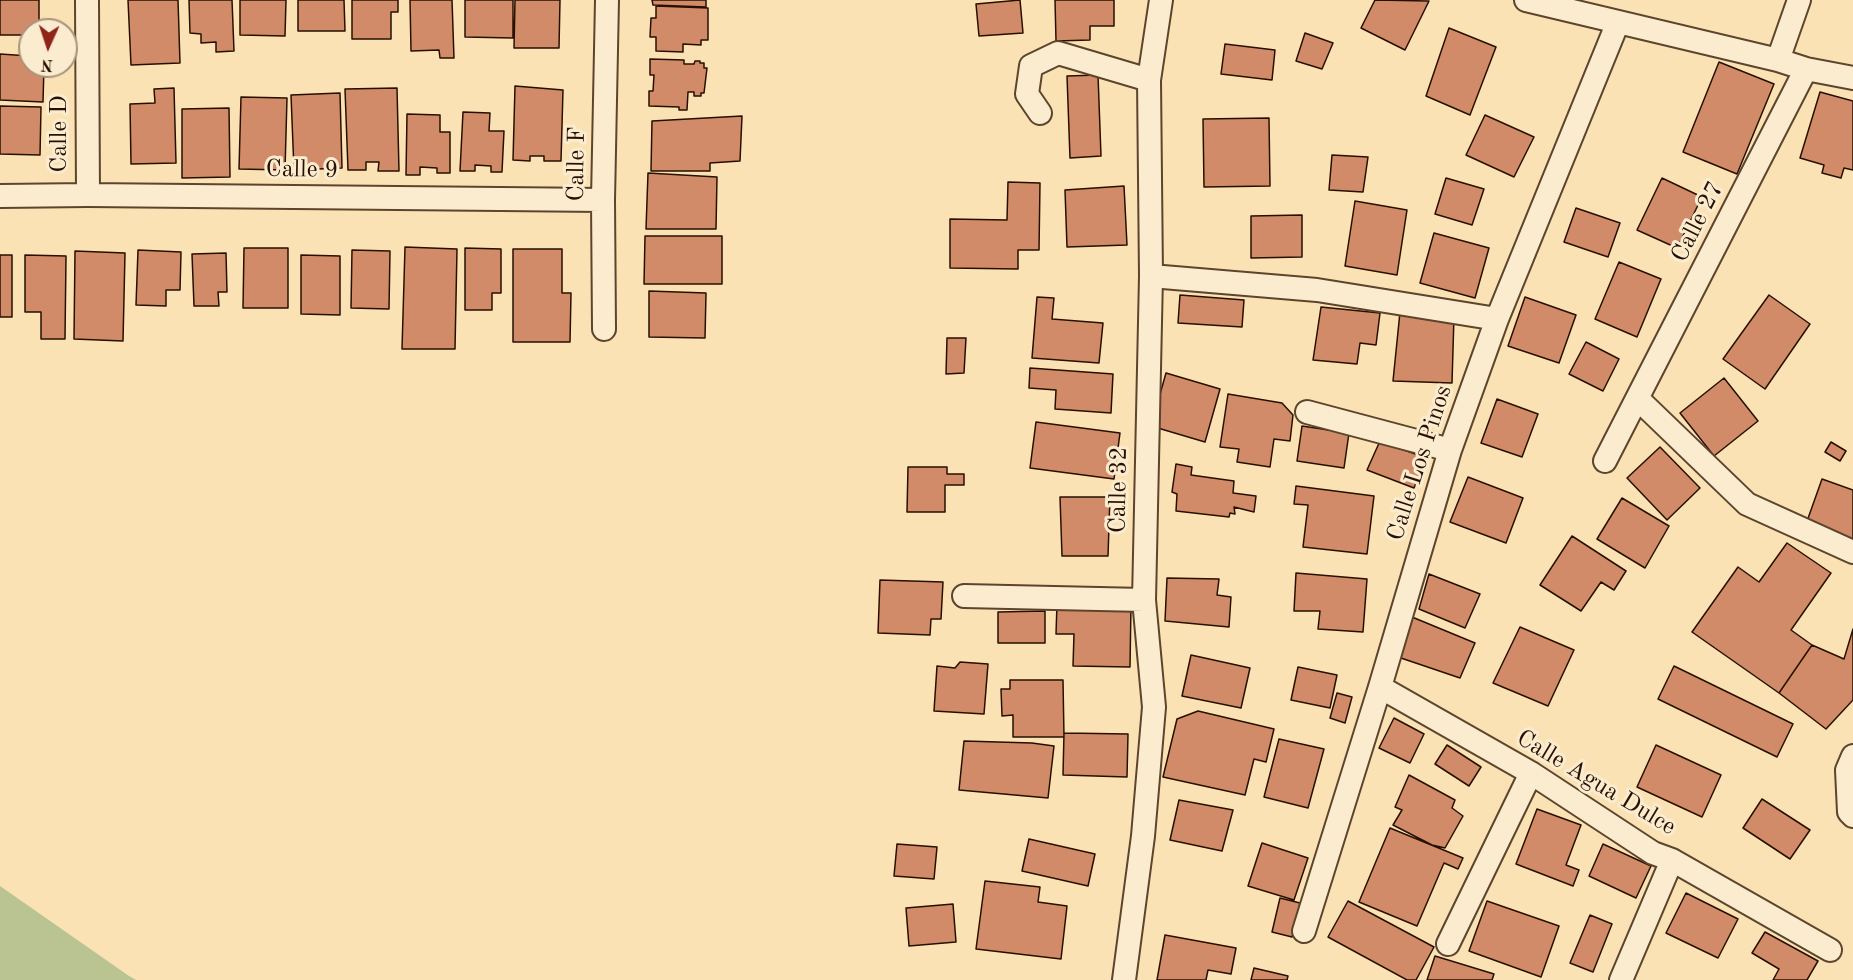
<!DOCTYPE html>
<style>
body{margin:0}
#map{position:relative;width:1853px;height:980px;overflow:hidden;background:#fae2b5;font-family:"Old Standard TT",serif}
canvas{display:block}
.north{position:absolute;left:18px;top:18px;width:60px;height:60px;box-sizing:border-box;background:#fceccf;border:2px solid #a7947c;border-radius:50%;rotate:183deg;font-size:16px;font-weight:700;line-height:24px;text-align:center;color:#271000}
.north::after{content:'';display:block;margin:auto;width:21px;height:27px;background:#8f2418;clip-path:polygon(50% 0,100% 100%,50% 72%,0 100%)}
</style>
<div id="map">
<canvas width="1853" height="980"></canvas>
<div class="north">N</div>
</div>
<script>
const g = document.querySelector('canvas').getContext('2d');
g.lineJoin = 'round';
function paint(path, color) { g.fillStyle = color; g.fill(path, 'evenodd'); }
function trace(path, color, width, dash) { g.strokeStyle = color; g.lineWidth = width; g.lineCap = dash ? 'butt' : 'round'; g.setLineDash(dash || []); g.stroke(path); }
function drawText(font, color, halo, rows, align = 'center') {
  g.font = font + ' "Old Standard TT",serif'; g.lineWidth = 6; g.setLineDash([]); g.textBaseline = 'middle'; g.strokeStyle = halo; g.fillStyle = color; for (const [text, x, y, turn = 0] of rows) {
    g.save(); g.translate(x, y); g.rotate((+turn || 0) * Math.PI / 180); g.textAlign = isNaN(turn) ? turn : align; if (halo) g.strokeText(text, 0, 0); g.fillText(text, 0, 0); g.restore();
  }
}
const green = new Path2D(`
 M0,886L129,976L136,980H0Z`);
const building = new Path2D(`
 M0,0H39V30H30V35H0Z
 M128,0H178L180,63L131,65Z
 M189,0H232L234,51L216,52V42L201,43V34L190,33Z
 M240,0H286L285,36L240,35Z
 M298,0H344L345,31H298Z
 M352,0H398V12H391V39H352Z
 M410,0H452L454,58H440L439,50L411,51Z
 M465,0H513V38L465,37Z
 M515,0H560L559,48H514Z
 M652,0H706V7L653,5Z
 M1020,0L1023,33L979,36L976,4Z
 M1055,0H1114V26H1090V40L1056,41Z
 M1375,0L1429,1L1405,50L1361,28Z
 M656,6L708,8V40H701V45L683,44V52L656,51V37H650L651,18H656Z
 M1449,28L1496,47L1470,115L1426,96Z
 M1305,33L1333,43L1322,69L1296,61Z
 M1225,44L1275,50L1272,80L1221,74Z
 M0,54L30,56V66H44L43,102L0,100Z
 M650,59L684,60V64H694L695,61H700V63H704V68H707L704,93H701V96H694V92H688L687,110H679V107L649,106V91H653L654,75H650Z
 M1719,62L1774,84L1737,174L1683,152Z
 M1098,75L1101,156L1070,158L1067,76Z
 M515,86L563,90L561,161H544V156H530V161L513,160Z
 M174,88L176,163L131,164L130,104L155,103L154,89Z
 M397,88L399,171H378L379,162H366V170H348L345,89Z
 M1820,92L1853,101V170L1844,168L1841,178L1822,173L1824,165L1800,158Z
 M340,93L342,168L294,170L291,95Z
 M241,97L287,98L285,170L239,169Z
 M0,106L41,107L40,155L0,154Z
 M229,108L230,177L182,178V109Z
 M463,112L490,113L489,131H504L502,172H491V166L475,165V171H460Z
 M407,114L440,115V132H450V173H437V168L420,167V175H406Z
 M1485,115L1534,137L1514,177L1466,155Z
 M742,116L740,161L710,163V171H651L652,121Z
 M1269,118L1270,186L1204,187L1203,119Z
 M1332,155L1368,157L1363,192L1329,190Z
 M648,173L717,177L716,229H646Z
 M1446,178L1484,189L1472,225L1435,214Z
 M1662,178L1702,197L1677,248L1637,230Z
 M1008,182L1040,183L1039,250H1018V269L950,268V219L1007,220Z
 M1124,186L1127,245L1067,247L1065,190Z
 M1355,201L1407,210L1397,275L1345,266Z
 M1576,208L1620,223L1608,257L1564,242Z
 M1302,215V257L1251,258V216Z
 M1434,233L1489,248L1475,298L1420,283Z
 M645,236H722V284H644Z
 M405,247L457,249L455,349H402Z
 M244,248H288V308H243Z
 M465,248L501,249V293H492V310H465Z
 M513,249H562V293H571L570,342H513Z
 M138,250L181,252L180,290H166V306L136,305Z
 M352,250L390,251L389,309L351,308Z
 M75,251L125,253L123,341L74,339Z
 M226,253L227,292H218L219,306H194L192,254Z
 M0,255H12V317H0Z
 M25,255L66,256L65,339H41V312H25Z
 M301,255L340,256V315L301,314Z
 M1619,262L1661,279L1637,337L1595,319Z
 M649,291L706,293L705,338L649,337Z
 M1180,295L1244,300L1242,327L1178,323Z
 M1769,295L1810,324L1765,389L1723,359Z
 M1037,297L1054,298L1052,319L1103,323L1099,363L1032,358Z
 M1525,297L1576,315L1559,363L1508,346Z
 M1321,307L1380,313L1376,345L1360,343L1357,364L1313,360Z
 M1400,312L1454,316L1452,383L1393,381Z
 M947,338H966L964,373L946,374Z
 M1586,342L1619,359L1603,391L1569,374Z
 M1030,368L1113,374L1111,413L1055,409L1056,390L1029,388Z
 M1166,373L1220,389L1205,442L1151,426Z
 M1724,378L1758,421L1714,456L1680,413Z
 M1228,394L1282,403L1293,415L1290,441L1274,439L1270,467L1237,462L1239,449L1220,447Z
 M1497,399L1538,414L1522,457L1481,443Z
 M1036,422L1120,433L1114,479L1030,468Z
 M1302,426L1349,433L1344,468L1297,461Z
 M1380,441L1426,458L1414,488L1367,470Z
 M1831,442L1846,451L1840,461L1825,452Z
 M1660,447L1700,488L1667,520L1627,478Z
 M1176,464L1192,467L1191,475L1234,481L1233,493L1256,496L1254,512L1234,507L1235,514L1230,513L1229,517L1176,511L1177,494L1172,492Z
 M908,467H947V474H964V485H945V512H907Z
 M1468,477L1523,498L1506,543L1450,522Z
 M1822,479L1853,490V541L1806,524Z
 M1296,486L1374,496L1367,554L1303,547L1308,505L1294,504Z
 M1060,497H1110L1108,556H1062Z
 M1622,498L1669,526L1645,568L1597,539Z
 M1572,536L1626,571L1614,590L1601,582L1581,611L1540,585Z
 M1787,543L1831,573L1791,630L1812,645L1779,693L1692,632L1738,567L1759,582Z
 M1296,573L1367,579L1363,632L1318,629L1320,611H1294Z
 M1429,574L1480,594L1465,628L1419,609Z
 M1167,578L1219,579L1217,595L1231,597L1229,627L1165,621Z
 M880,580L943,582L941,619H931L930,635L878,633Z
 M1057,604L1131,605L1130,667L1073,666L1074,634H1056Z
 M1045,611V643H998V612Z
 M1412,617L1475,643L1460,678L1398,657Z
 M1520,627L1574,650L1548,706L1493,683Z
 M1853,629V700L1826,729L1779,693L1812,645L1844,659Z
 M1191,655L1250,668L1241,708L1182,696Z
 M960,662L988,664L984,714L934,711L937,666L955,668Z
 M1674,666L1793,724L1777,757L1658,699Z
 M1298,667L1337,675L1330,708L1291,700Z
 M1010,680H1063L1064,737H1013V715L1002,716L1001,689H1010Z
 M1337,693L1352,697L1345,723L1330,718Z
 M1198,711L1274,729L1266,762L1254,759L1245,795L1163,777L1177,719Z
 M1394,718L1424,734L1410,763L1379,748Z
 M1064,733L1128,734L1127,777L1063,775Z
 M1279,739L1324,749L1308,808L1264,797Z
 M964,741L1032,743L1054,746L1048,798L959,790Z
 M1447,745L1481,767L1469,786L1435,764Z
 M1656,745L1721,775L1702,817L1637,787Z
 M1409,775L1455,800L1452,808L1463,816L1445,848L1432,845L1393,825L1402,810L1395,807Z
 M1762,799L1810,830L1790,859L1743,828Z
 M1179,800L1233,810L1222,851L1170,840Z
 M1537,809L1581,825L1566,865L1579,870L1573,886L1516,864Z
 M1390,828L1463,858L1458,869L1444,863L1417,926L1359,902Z
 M1029,839L1095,854L1088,886L1022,871Z
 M1262,843L1308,858L1294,900L1248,886Z
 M897,844L937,847L934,879L894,876Z
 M1603,844L1651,866L1636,898L1589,876Z
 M985,881L1040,887L1038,902L1067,906L1061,959L976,949Z
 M1686,893L1738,919L1718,958L1666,933Z
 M1280,898L1300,903L1292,937L1272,932Z
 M1348,901L1434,947L1416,980H1407L1328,937Z
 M1487,901L1559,926L1541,977L1469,951Z
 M953,904L956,942L909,946L906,908Z
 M1590,915L1612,924L1593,972L1570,963Z
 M1765,932L1818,961L1807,980H1773L1779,969L1752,953Z
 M1165,935L1236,948L1231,974L1208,970L1206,980H1157Z
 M1435,956L1494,974L1492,980H1427Z
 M1254,968L1288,976L1287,980H1251Z`);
const minor = new Path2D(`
 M87,0L88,195
 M1526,0L1778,60L1806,69L1853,78
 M1778,60L1799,0
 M1040,113L1027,94L1031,66L1058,53L1149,80
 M0,196L88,195L603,200
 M1151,276L1317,290L1497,319
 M604,329L603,200L607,0
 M1638,399L1747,504L1853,552
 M1307,412L1450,450
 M1605,461L1806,69
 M964,596L1144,600
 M1380,687L1531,773L1653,853L1672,860L1621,980
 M1853,756L1847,770L1849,812L1853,816
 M1672,860L1830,950
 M1304,931L1380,687L1450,450L1497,319L1618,22
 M1448,944L1531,773
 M1124,980L1143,836L1154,707L1144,600L1151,276L1149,80L1161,0`);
const streetNames = [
 ["Calle D",60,134,-90],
 ["Calle F",577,164,-89],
 ["Calle 9",302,170,1],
 ["Calle 27",1698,222,-63],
 ["Calle Los Pinos",1420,463,-72],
 ["Calle 32",1119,490,-89],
 ["Calle Agua Dulce",1596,783,31]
];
paint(green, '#b9c492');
paint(building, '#d28b69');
trace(building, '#271000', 1.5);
trace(minor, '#5c442d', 26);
trace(minor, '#fceccf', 22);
drawText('24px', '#271000', '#fceccf', streetNames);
</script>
